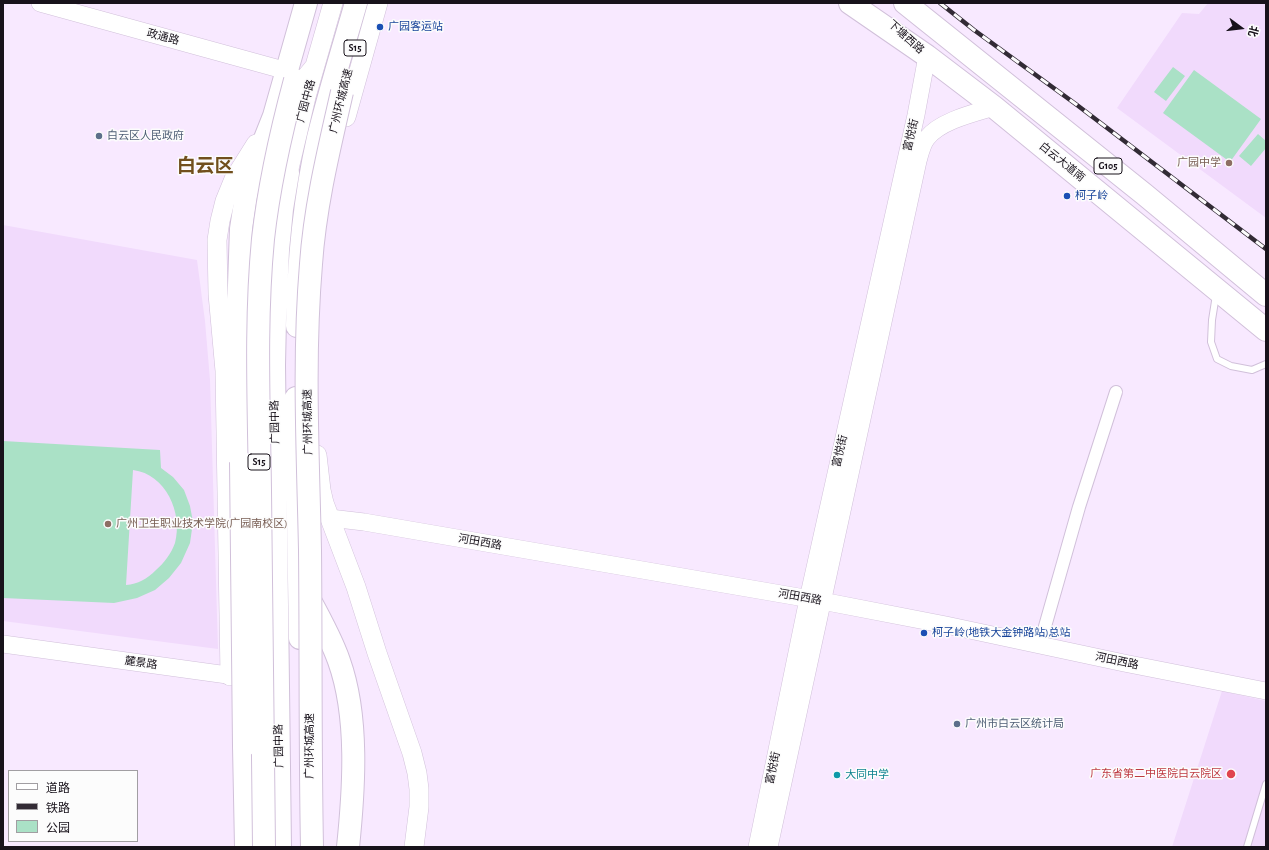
<!DOCTYPE html>
<meta charset="utf-8">
<style>
body{margin:0}
#map{position:relative;width:1269px;height:850px;overflow:hidden;background:#f8e9ff;font-family:"Alegreya Sans","Noto Sans SC",sans-serif}
canvas{display:block}
.frame{position:absolute;inset:0;border:4px solid #18121b;pointer-events:none}
.legend{position:absolute;left:8px;top:770px;width:130px;height:72px;box-sizing:border-box;background:#fcfcfc;border:1px solid #a19ea2;margin:0;padding:5px 7px;list-style:none;font-size:12px;color:#18121b}
.legend li{display:flex;align-items:center;gap:8px;height:20px}
.legend b{width:20px;border:1px solid #a19ea2}
.north{position:absolute;left:1221px;top:8px;width:40px;height:40px;-webkit-text-stroke:3px #fcfcfc;paint-order:stroke;rotate:105deg;font-size:11px;font-weight:700;line-height:16px;text-align:center;color:#18121b}
.north::after{content:'';display:block;margin:auto;width:14px;height:18px;background:#18121b;clip-path:polygon(50% 0,100% 100%,50% 72%,0 100%)}
</style>
<div id="map">
<canvas width="1269" height="850"></canvas>
<div class="frame"></div>
<ul class="legend">
<li><b style="height:5px;background:#fff"></b>道路</li>
<li><b style="height:5px;background:#322b35"></b>铁路</li>
<li><b style="height:11px;background:#aae1c6"></b>公园</li>
</ul>
<div class="north">北</div>
</div>
<script>
const g = document.querySelector('canvas').getContext('2d');
g.lineJoin = 'round';
function paint(path, color) { g.fillStyle = color; g.fill(path, 'evenodd'); }
function trace(path, color, width, dash) { g.strokeStyle = color; g.lineWidth = width; g.lineCap = dash ? 'butt' : 'round'; g.setLineDash(dash || []); g.stroke(path); }
function drawText(font, color, halo, rows, align = 'center') {
  g.font = font + ' "Alegreya Sans","Noto Sans SC",sans-serif'; g.lineWidth = 3; g.setLineDash([]); g.textBaseline = 'middle'; g.strokeStyle = halo; g.fillStyle = color; for (const [text, x, y, turn = 0] of rows) {
    g.save(); g.translate(x, y); g.rotate((+turn || 0) * Math.PI / 180); g.textAlign = isNaN(turn) ? turn : align; if (halo) g.strokeText(text, 0, 0); g.fillText(text, 0, 0); g.restore();
  }
}
const built = new Path2D(`
 M1208,3H1266V218L1117,108L1182,13L1199,14Z
 M3,225L197,260L205,321L210,380L218,649L3,621Z
 M1222,691L1266,701V847H1172Z`);
const green = new Path2D(`
 M1173,67L1185,76L1166,101L1154,92Z
 M1194,70L1261,119L1230,162L1163,113Z
 M1258,134L1266,141V148L1251,166L1239,156Z
 M3,441L160,450L161,468L173,477L184,490L190,506L193,522L190,543L181,563L169,578L155,590L137,598L114,603L3,598ZM133,470C166,474 183,513 175,543C171,554 164,563 156,570C147,579 138,584 126,585Z`);
const lane = new Path2D(`
 M1216,295L1212,320L1211,342L1217,359L1231,366L1252,370L1266,364
 M1247,847L1266,784`);
const street = new Path2D(`
 M1040,644L1079,507L1116,392`);
const secondary = new Path2D(`
 M40,3L287,71
 M330,518L364,522L822,601L946,625L1124,663L1266,691
 M3,644L242,677
 M757,847L808,599L916,115L927,56
 M769,847L918,161C920,154 922,144 927,138C940,121 974,113 994,107`);
const primary = new Path2D(`
 M289,98L315,66
 M346,117L378,3
 M288,173L306,97L333,3
 M317,455L321,490L324,503L356,587L377,653L412,753L417,773L419,789V807L414,847
 M230,676L225,371L218,294L217,240L220,221L225,201L234,179L256,144`);
const highway = new Path2D(`
 M850,3L927,56L994,107L1266,330
 M905,3L1144,194L1266,295
 M274,116L288,173L282,209L278,250L275,318L274,365L280,847
 M297,326C298,263 304,200 318,138C329,93 343,48 356,3
 M296,398L300,638
 M241,462L238,314L241,229L246,196L251,174L274,116L306,3
 M307,595C319,617 331,638 339,661C359,717 354,789 348,847
 M244,746L246,847`);
const rail = new Path2D(`
 M940,3L974,30L1077,105L1266,249`);
const highwayBridge = new Path2D(`
 M241,462L244,746
 M264,847C263,728 261,610 260,491C259,407 255,323 263,239C269,185 281,132 295,80
 M312,847C310,748 311,649 310,550C308,455 303,359 311,264C315,206 329,149 342,92`);
const markers = [
 [380,27,4,"#1a4fb4"],
 [99,136,4,"#5c6f8a"],
 [1229,163,4,"#8d6e63"],
 [1067,196,4,"#1a4fb4"],
 [108,524,4,"#8d6e63"],
 [924,633,4,"#1a4fb4"],
 [957,724,4,"#5c6f8a"],
 [1231,774,5,"#e0444e"],
 [837,775,4,"#0f9aa8"]
];
const shields = [
 [355,48,22],
 [1108,166,28],
 [259,462,22]
];
const shieldNames = [
 ["S15",355,48],
 ["G105",1108,166],
 ["S15",259,462]
];
const transitNames = [
 ["广园客运站",388,27],
 ["柯子岭",1075,196],
 ["柯子岭(地铁大金钟路站)总站",932,633]
];
const streetNames = [
 ["政通路",163,37,15],
 ["下塘西路",906,37,42],
 ["广园中路",306,101,-75],
 ["广州环城高速",341,101,-76],
 ["富悦街",911,135,-77],
 ["白云大道南",1062,162,39],
 ["广园中路",275,422,-91],
 ["广州环城高速",308,422,-91],
 ["富悦街",840,451,-77],
 ["河田西路",480,542,10],
 ["河田西路",800,597,10],
 ["河田西路",1117,661,12],
 ["麓景路",141,663,8],
 ["广园中路",279,746,-91],
 ["广州环城高速",310,746,-90],
 ["富悦街",773,768,-78]
];
const serviceNames = [
 ["白云区人民政府",107,136],
 ["广州市白云区统计局",965,724]
];
const educationNames = [
 ["广园中学",1221,163],
 ["广州卫生职业技术学院(广园南校区)",116,524,"left"]
];
const healthNames = [
 ["广东省第二中医院白云院区",1222,774]
];
const cultureNames = [
 ["大同中学",845,775]
];
const townNames = [
 ["白云区",205,166]
];
paint(built, '#f1dafc');
paint(green, '#aae1c6');
trace(lane, '#d1c0da', 8);
trace(street, '#d1c0da', 14);
trace(secondary, '#d1c0da', 18);
trace(primary, '#d1c0da', 20);
trace(highway, '#d1c0da', 24);
trace(lane, '#fff', 6);
trace(street, '#fff', 12);
trace(secondary, '#fff', 17);
trace(primary, '#fff', 19);
trace(highway, '#fff', 22);
trace(rail, '#322b35', 4.5);
trace(rail, '#fcfcfc', 3, [9]);
trace(highwayBridge, '#d1c0da', 24, []);
trace(highwayBridge, '#fff', 22);
for (const [x, y, r, color] of markers) { const dot = new Path2D(); dot.arc(x, y, r, 0, 2 * Math.PI); g.fillStyle = color; g.fill(dot); trace(dot, '#fcfcfc', 1.5); }
for (const [x, y, w] of shields) { const box = new Path2D(); box.roundRect(x - w / 2, y - 8, w, 16, 3); g.fillStyle = '#fcfcfc'; g.fill(box); trace(box, '#18121b', 1); }
drawText('bold 10px', '#18121b', null, shieldNames);
drawText('11px', '#164399', '#fcfcfc', transitNames, 'left');
drawText('11px', '#18121b', '#fcfcfc', streetNames);
drawText('11px', '#4e5e75', '#fcfcfc', serviceNames, 'left');
drawText('11px', '#785e54', '#fcfcfc', educationNames, 'right');
drawText('11px', '#be3a42', '#fcfcfc', healthNames, 'right');
drawText('11px', '#0d838f', '#fcfcfc', cultureNames, 'left');
drawText('bold 19px', '#714f1d', '#fcfcfc', townNames);
</script>
